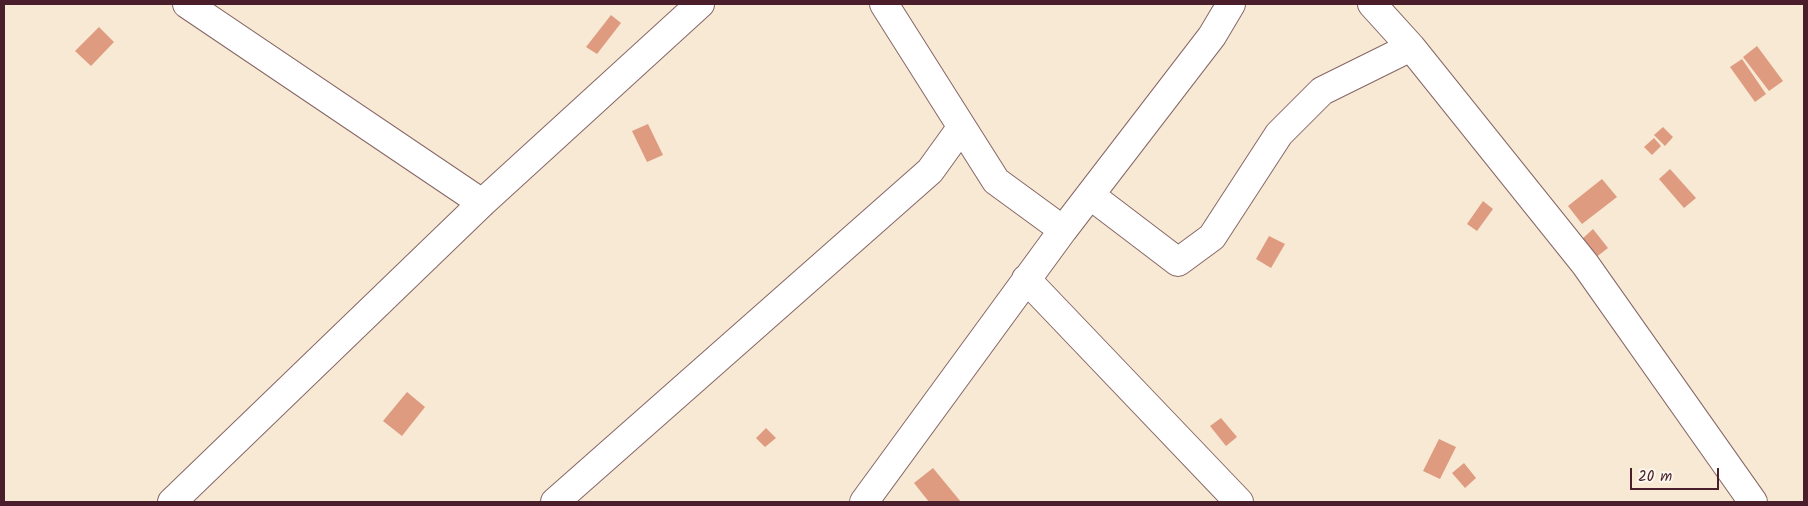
<!DOCTYPE html>
<style>
body{margin:0}
#map{position:relative;width:1808px;height:506px;overflow:hidden;background:#f7e9d4;font-family:Kalam,sans-serif}
canvas{display:block}
.frame{position:absolute;inset:0;border:5px solid #4a1f2b;pointer-events:none}
.scale{position:absolute;left:1630px;top:468px;width:89px;height:22px;box-sizing:border-box;border:2px solid #4a1f2b;border-top:0;padding-left:6px;font-size:15px;line-height:18px;white-space:nowrap;color:#4a1f2b;-webkit-text-stroke:4px #fbf7ec;paint-order:stroke}
</style>
<div id="map">
<canvas width="1808" height="506"></canvas>
<div class="frame"></div>
<div class="scale">20 m</div>
</div>
<script>
const g = document.querySelector('canvas').getContext('2d');
g.lineJoin = 'round';
function paint(path, color) { g.fillStyle = color; g.fill(path, 'evenodd'); }
function trace(path, color, width, dash) { g.strokeStyle = color; g.lineWidth = width; g.lineCap = dash ? 'butt' : 'round'; g.setLineDash(dash || []); g.stroke(path); }
const building = new Path2D(`
 M611,15L621,23L597,54L586,47Z
 M99,27L114,42L91,66L75,51Z
 M1757,46L1783,81L1769,91L1743,57Z
 M1742,59L1766,94L1755,102L1730,67Z
 M648,124L663,155L647,162L632,131Z
 M1663,127L1673,137L1665,146L1654,135Z
 M1654,138L1661,146L1652,155L1644,147Z
 M1670,169L1696,198L1684,208L1659,179Z
 M1602,179L1617,197L1582,224L1568,206Z
 M1483,201L1493,209L1477,231L1467,224Z
 M1593,229L1608,248L1595,258L1581,240Z
 M1269,236L1285,244L1271,268L1256,259Z
 M407,392L425,407L402,436L383,421Z
 M1221,418L1237,437L1226,446L1210,426Z
 M766,428L776,438L765,447L756,438Z
 M1439,439L1456,447L1440,479L1423,471Z
 M1464,463L1476,478L1465,488L1452,473Z
 M933,468L961,502H929L914,483Z`);
const minor = new Path2D(`
 M187,4L482,203
 M884,4L996,181L1063,230
 M1372,4L1411,47L1585,264L1753,502
 M1090,195L1178,262L1212,237L1279,134L1322,91L1411,47
 M1026,279L1239,502
 M172,502L482,203L700,4
 M555,502L930,171L961,128
 M864,502L1063,230L1212,36L1231,4`);
paint(building, '#de9b80');
trace(minor, '#876666', 30);
trace(minor, '#fff', 28);
</script>
